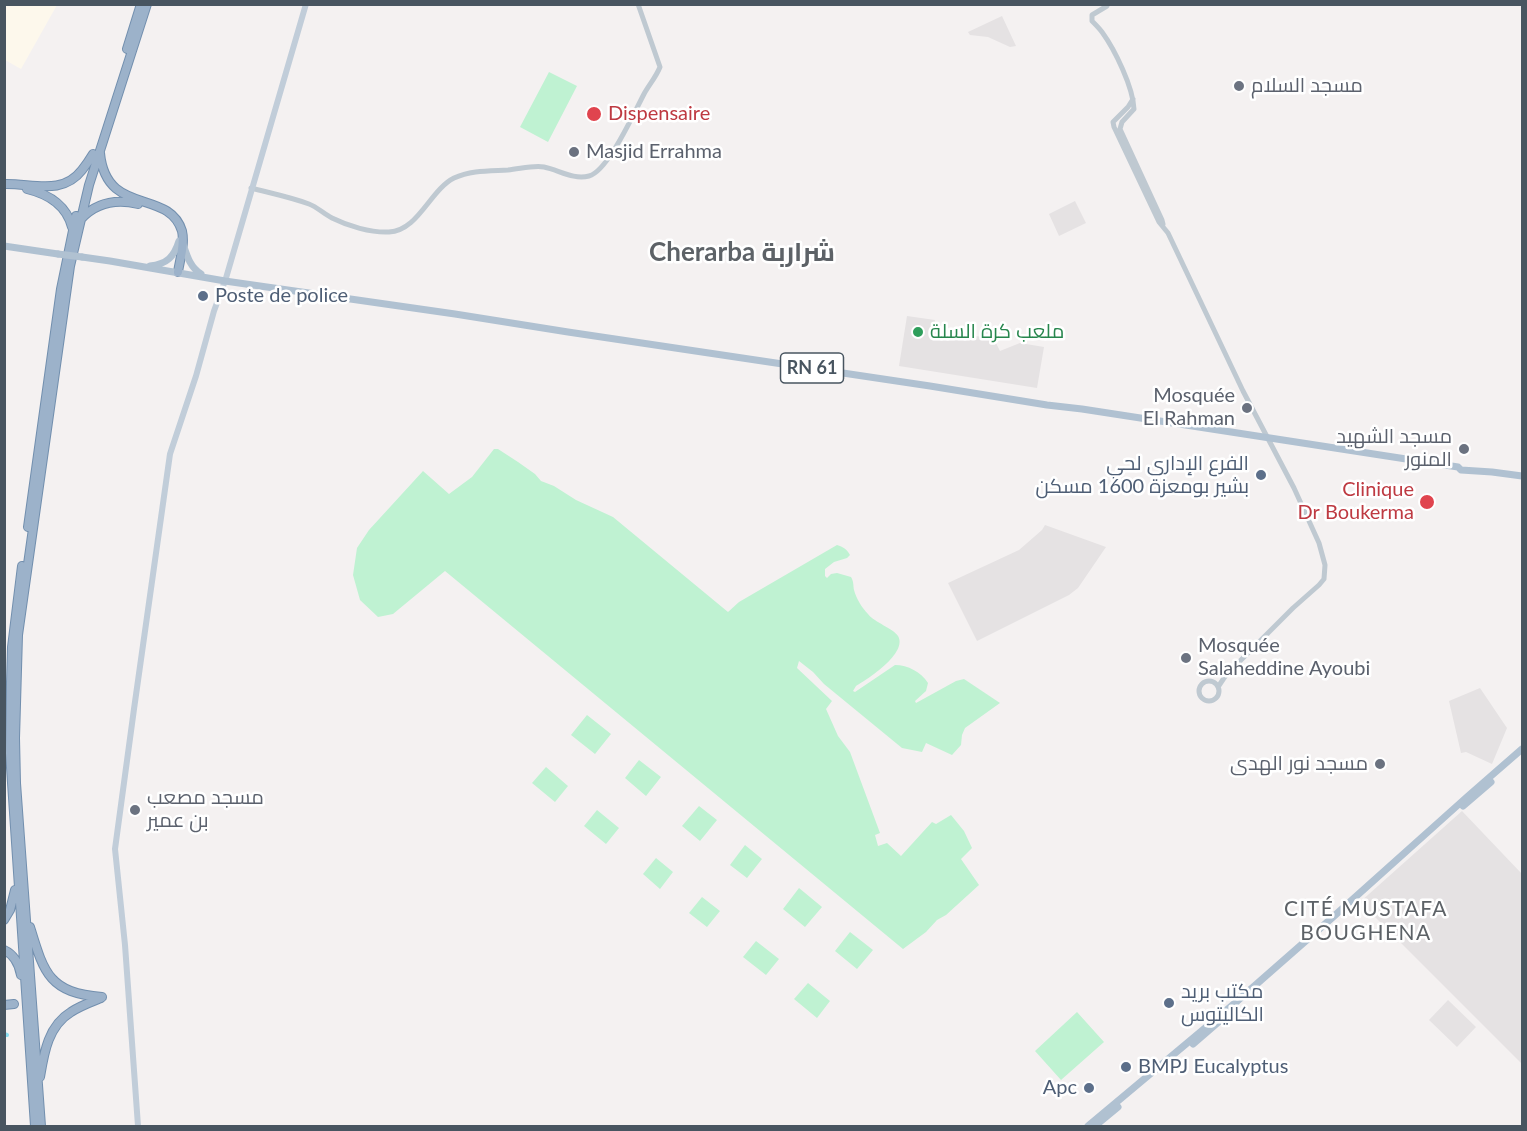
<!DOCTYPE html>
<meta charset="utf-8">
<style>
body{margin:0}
#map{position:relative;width:1527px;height:1131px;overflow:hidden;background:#f4f1f1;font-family:Lato,sans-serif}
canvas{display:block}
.frame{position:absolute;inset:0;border:6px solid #485560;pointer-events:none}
</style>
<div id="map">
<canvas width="1527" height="1131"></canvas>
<div class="frame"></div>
</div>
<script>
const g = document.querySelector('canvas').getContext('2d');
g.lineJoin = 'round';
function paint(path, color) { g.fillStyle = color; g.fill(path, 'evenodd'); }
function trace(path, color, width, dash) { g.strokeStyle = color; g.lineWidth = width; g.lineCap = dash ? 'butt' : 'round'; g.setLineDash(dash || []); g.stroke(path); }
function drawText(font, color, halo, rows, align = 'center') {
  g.font = font + ' Lato,Cairo,sans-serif'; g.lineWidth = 5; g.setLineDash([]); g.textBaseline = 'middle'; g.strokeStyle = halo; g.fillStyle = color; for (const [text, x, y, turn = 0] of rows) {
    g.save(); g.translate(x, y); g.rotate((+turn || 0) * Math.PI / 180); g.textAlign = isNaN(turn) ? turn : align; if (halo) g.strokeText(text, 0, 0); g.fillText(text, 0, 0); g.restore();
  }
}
const commercial = new Path2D(`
 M5,4L57,5L21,69L5,60Z`);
const education = new Path2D(`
 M1002,16L1016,46L1010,47L988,37L970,35L968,32Z
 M1075,201L1086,223L1059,236L1049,214Z
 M907,316L935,320L934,329L994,339L1000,351L1020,343L1044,347L1037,388L899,366Z
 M1045,525L1106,547L1078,588L1069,595L977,641L948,583L1019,550L1042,530Z
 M1480,688L1507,728L1492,764L1466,752L1461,753L1449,701Z
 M1462,811L1522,874V1064L1360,902Z
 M1448,1000L1476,1027L1457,1047L1429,1020Z`);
const green = new Path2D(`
 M549,72L577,86L548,142L520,127Z
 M494,449H498L518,462L535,474L541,481L554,486L576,500L613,517L728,612L739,602L837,545C843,547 847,549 850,555L847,558L834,562L825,569V576L827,578L831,574L837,573L851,577C854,582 853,585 854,590C856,598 862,608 868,614C875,623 893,628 898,636C908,653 868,679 856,686L853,691L855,692L895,665C908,665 921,672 928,683L926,691L915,701L916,703L956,681L964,679L1000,703L965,728L962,735L961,745L952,755L926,743L922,752L902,748L824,684L813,672L799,661L797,668L832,701L826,709L838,736L850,752L880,833L875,835L878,846L887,843L901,856L932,822L936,824L951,815L964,831L972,848L961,859L979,885L946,915L937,920L926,932L903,949L445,571L393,614L378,617L360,600L353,575L357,548L369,530L423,471L449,494L472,477Z
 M587,715L611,734L595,754L571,735Z
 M639,760L661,777L646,796L625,778Z
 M546,767L568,786L555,802L532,783Z
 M699,806L717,820L700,841L682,826Z
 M597,810L619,828L606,844L584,826Z
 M745,845L762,859L747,878L730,865Z
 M656,858L673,872L660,889L643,874Z
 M799,888L822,907L805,927L783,909Z
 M702,897L720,911L707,927L689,913Z
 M850,932L873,950L857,969L835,951Z
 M756,941L779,959L766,975L743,957Z
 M808,983L830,1001L817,1018L794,999Z
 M1077,1012L1104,1042L1061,1080L1035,1051Z`);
const canal = new Path2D(`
 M4,1034L7,1035`);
const tertiary = new Path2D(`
 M1106,4L1107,6L1092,15V21C1096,25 1099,28 1102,32C1115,50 1133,87 1134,109L1122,122L1120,129L1162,220L1163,224
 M1133,99L1128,107L1113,122L1114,127L1159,222L1168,233L1243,391L1294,488L1319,543L1325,565L1324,579L1319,585L1293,608L1226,675L1218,687
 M251,188C270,193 290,197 309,204C317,207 324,214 332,218C348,226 371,233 389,232C418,231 430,190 454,178C471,170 490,171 508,170C520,169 533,165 544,167C559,170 573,180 589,176C608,171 634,113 644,94C649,85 656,77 660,67L638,4
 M1199 691a10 10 0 1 1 20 0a10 10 0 1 1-20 0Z`);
const secondary = new Path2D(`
 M138,1126L125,945L115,849L134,709L170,454L196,376L214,311L226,278L306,4`);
const primary = new Path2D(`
 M183,244C187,256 190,267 201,274
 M4,246L58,254
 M82,257L110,261L225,281L455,314L568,332L930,386L1047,405L1082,409L1458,467L1461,470L1492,472L1522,476
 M150,266C167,264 174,257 179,241
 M1463,806L1491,782
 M1193,1044L1230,1012
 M1088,1126L1235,1003L1333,917L1468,796L1522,749
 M1095,1126L1118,1107`);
const trunk = new Path2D(`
 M127,49L141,4
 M100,153C106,217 169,188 182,231C185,244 180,259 178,272
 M4,184C32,183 62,196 82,170C86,165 90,159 93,154
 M27,189C48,194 66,204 72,227
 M81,219C97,202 117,199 138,204
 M28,527L61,289L76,216
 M22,566L12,647L11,682L10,753L35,1126
 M4,920L10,910L15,890
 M30,927C44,973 49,993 102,997
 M4,950C15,955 19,964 21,975
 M4,1005L14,1004
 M40,1077C44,1053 48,1026 71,1012C80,1006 91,1002 101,998
 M41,1126L16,783L15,738L18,635L70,266L89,185L147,4`);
const primaryBridge = new Path2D(`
 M58,254L82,257`);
const markers = [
 [1239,86,6,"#6b7280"],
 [594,114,8,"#e0444e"],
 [574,152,6,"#6b7280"],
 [203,296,6,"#5c6f8a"],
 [918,332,6,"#2e9e5b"],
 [1247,408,6,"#6b7280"],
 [1464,449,6,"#6b7280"],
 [1261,475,6,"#5c6f8a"],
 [1427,502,8,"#e0444e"],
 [1186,658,6,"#6b7280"],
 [1380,764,6,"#6b7280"],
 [135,810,6,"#6b7280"],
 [1169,1003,6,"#5c6f8a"],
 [1126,1067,6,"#5c6f8a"],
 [1089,1088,6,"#5c6f8a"]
];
const shields = [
 [812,368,63]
];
const shieldNames = [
 ["RN 61",812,368]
];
const worshipNames = [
 ["مسجد السلام",1251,86],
 ["Masjid Errahma",586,152],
 ["Mosquée",1235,396,"right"],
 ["El Rahman",1235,419,"right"],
 ["مسجد الشهيد",1452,437,"right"],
 ["المنور",1452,460,"right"],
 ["Mosquée",1198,646],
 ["Salaheddine Ayoubi",1198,669],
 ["مسجد نور الهدى",1368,764,"right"],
 ["مسجد مصعب",147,798],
 ["بن عمير",147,821]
];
const healthNames = [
 ["Dispensaire",608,114],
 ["Clinique",1414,490,"right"],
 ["Dr Boukerma",1414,513,"right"]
];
const serviceNames = [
 ["Poste de police",215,296],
 ["الفرع الإداري لحي",1249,464,"right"],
 ["بشير بومعزة 1600 مسكن",1249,487,"right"],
 ["مكتب بريد",1181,992],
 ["الكاليتوس",1181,1015],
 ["BMPJ Eucalyptus",1138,1067],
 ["Apc",1077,1088,"right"]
];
const leisureNames = [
 ["ملعب كرة السلة",930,332]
];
const neighbourhoodNames = [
 ["CITÉ MUSTAFA",1366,909],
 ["BOUGHENA",1366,933]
];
const districtNames = [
 ["Cherarba شراربة",742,253]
];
paint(commercial, '#fdf8ec');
paint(education, '#e5e2e3');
paint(green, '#bff2d2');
trace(canal, '#8addf1', 4);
trace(trunk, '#728fae', 10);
trace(tertiary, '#bfc9d1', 5);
trace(secondary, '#c1cdd9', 6);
trace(primary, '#b0c1d1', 7);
trace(trunk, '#9cb2ca', 8);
trace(primaryBridge, '#b0c1d1', 7);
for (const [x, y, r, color] of markers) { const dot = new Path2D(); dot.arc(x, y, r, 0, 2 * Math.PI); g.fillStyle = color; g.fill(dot); trace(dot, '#fff', 2); }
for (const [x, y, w] of shields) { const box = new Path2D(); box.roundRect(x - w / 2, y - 15, w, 30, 4.5); g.fillStyle = '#fff'; g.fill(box); trace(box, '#485560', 1.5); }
drawText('bold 18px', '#485560', null, shieldNames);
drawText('20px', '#5b616d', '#fff', worshipNames, 'left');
drawText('20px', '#be3a42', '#fff', healthNames, 'left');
drawText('20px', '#4e5e75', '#fff', serviceNames, 'left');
drawText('20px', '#27864d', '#fff', leisureNames, 'left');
g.letterSpacing = '1.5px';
drawText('21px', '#5d6267', '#fff', neighbourhoodNames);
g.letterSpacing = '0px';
drawText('bold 26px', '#5d6267', '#fff', districtNames);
</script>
